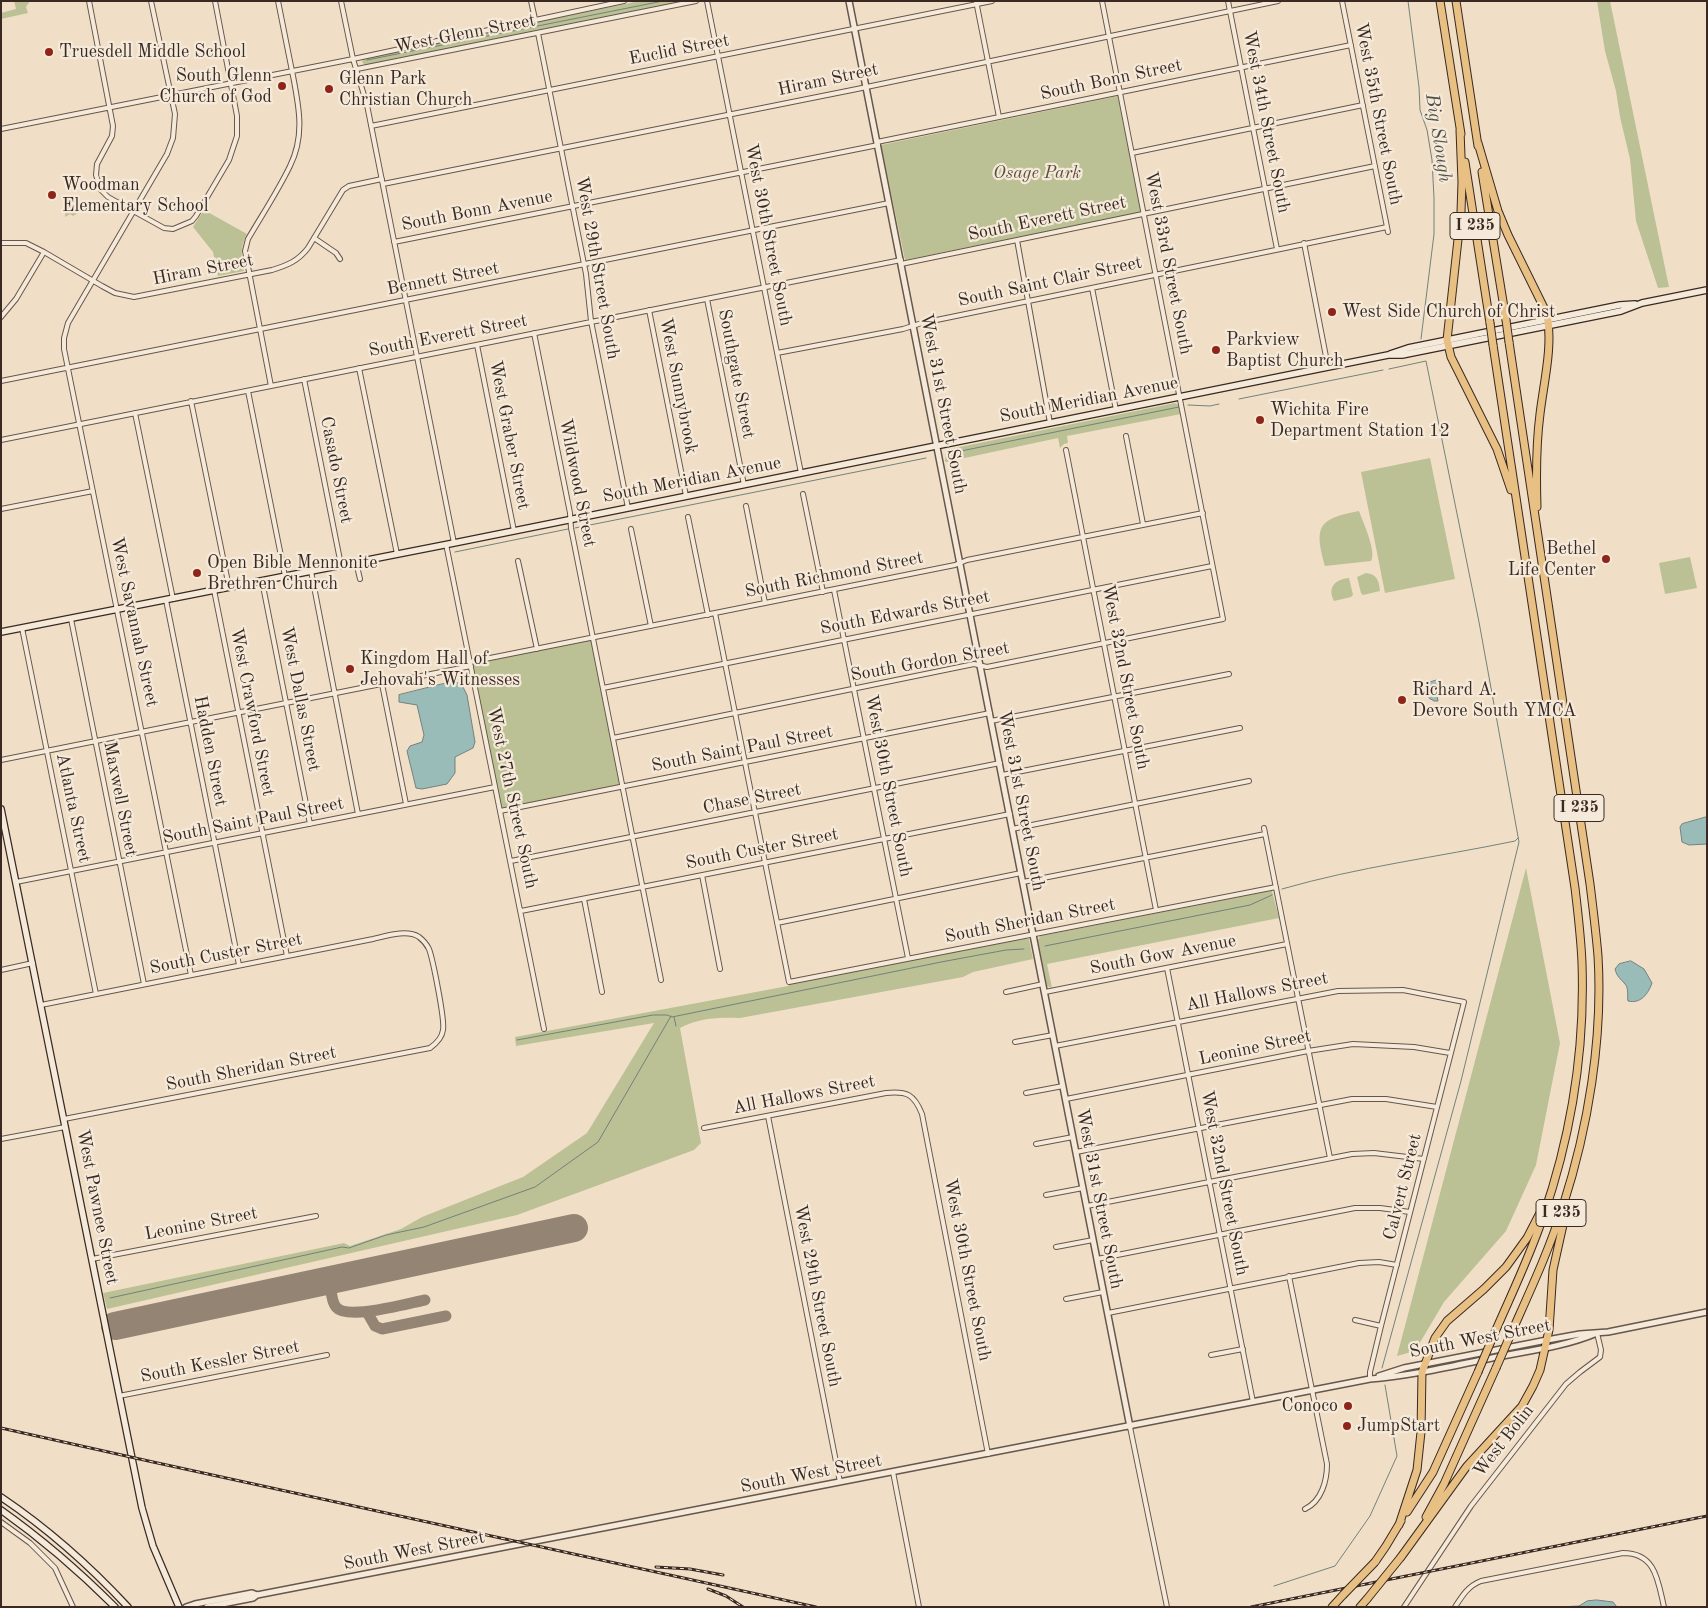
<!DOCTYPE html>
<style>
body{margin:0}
#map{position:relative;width:1708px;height:1608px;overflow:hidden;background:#f0dfc6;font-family:"Old Standard TT",serif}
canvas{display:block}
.frame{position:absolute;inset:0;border:2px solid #392922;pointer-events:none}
</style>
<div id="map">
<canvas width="1708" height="1608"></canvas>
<div class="frame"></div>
</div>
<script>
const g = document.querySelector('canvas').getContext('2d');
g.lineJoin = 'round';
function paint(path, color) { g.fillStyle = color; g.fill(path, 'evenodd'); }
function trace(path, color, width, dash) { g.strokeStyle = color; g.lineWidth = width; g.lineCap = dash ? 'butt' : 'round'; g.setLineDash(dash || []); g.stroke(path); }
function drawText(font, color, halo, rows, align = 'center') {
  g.font = font + ' "Old Standard TT",serif'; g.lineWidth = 4.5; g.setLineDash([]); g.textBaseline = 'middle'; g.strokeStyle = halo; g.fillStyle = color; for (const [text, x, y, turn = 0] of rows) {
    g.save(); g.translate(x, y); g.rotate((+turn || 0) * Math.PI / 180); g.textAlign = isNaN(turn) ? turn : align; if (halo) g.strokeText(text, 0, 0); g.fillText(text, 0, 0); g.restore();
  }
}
const green = new Path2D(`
 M14,1H30L26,7L28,13L1,19V13L16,9Z
 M640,1H685L365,65L362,62L364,57Z
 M1597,1H1610L1669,287L1658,288L1636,221L1630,159L1620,117L1616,91L1605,51Z
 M1118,96L1141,212L905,260L881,145Z
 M66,200H73L79,205L78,213L73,216L70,214L65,217Z
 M204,210L247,234C240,247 241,257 244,271L218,276L213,252L193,227Z
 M1175,403L1179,405L1181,414L1067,436L1068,443L1064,444L1060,448L1058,438L946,462L945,461L946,452L950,449Z
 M1430,458L1455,579L1385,593L1361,472Z
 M1359,511C1363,522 1377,552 1371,561L1325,566C1314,526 1318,519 1359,511Z
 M1690,557L1697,588L1665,594L1659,563Z
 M1366,573C1377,574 1379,581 1380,591L1363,595L1361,593L1357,577Z
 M1349,578L1353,595L1351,597L1334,601C1327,588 1335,579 1349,578Z
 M593,638L623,786L500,811L470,662Z
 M1526,868L1560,1043L1536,1165L1506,1231L1444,1302L1415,1351L1397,1356Z
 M1270,891H1272L1279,918L1047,964L1052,988L1047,986L1038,940L1040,936Z
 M1023,939H1029L1033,959L973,972L963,977L740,1018C720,1017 698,1018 680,1028L701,1143L694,1150L517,1215L107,1309L103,1293L344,1243L350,1246L401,1229L422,1217L523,1177L587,1133L654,1023L516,1046L515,1037L788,986L790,984Z`);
const water = new Path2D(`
 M1437,680L1442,682L1439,687V692L1437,695L1438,701H1434L1429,698L1425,689L1428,683Z
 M455,681L463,687L467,695L475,742L473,748L455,757V773L447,784L422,789L416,788L407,751L410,746L422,742L424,735L417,705L399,702V695Z
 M1707,817V844L1689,845L1682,842L1680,827L1682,824Z
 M1631,961L1644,969L1652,983C1648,994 1641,1004 1628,1001C1627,996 1629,988 1625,984C1620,978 1617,977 1615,969L1619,964Z
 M1597,1600L1613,1602L1617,1607H1558L1579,1606L1587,1601Z`);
const stream = new Path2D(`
 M1408,1L1419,87L1420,110L1427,130L1432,160L1434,198V234L1421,339
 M367,60L663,1
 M1239,399L1383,370
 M1188,405L1210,406L1219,404
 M951,453L1179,407
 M575,528L926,458
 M455,552L568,529
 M1282,889C1358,867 1438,857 1515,841L1518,838
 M1045,946L1250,905L1272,895
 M674,1017L676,1026
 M517,1040L653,1015H667L672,1017L941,962L1006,950L1024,949
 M110,1298L342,1247L349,1248L386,1235L424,1227L535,1187L598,1142L671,1016
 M1382,1368L1461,1081L1519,842L1479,622L1426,361L1389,369
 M1274,1586L1335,1566L1370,1516L1397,1456L1385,1385`);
const taxiway = new Path2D(`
 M330,1280C331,1288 331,1301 336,1307C347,1321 409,1303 425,1300
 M367,1312L375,1326L382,1329L446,1316`);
const runway = new Path2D(`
 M115,1326L574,1228`);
const minor = new Path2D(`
 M89,1L113,126L112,136L97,164L96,175L101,190L108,197L164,228L173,229L192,221L196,216L229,160L237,136V116L215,1
 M151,1L175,114L173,138L167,154L68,323L64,338V349L191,975
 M341,1L353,59L367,105L454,543
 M531,1L535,19
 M707,1L801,473
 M976,1L999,117
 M1228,1L1277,249
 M1342,1L1388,232
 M538,33L586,274L591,321L628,508
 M357,69L696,1
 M371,126L992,1
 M1,129L353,59L624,1
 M877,142L1351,45
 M1132,153L1363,105
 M383,184L857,89L1278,1
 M314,238L336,253L340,259
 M1017,240L1050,423
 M394,242L878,145
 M1,243H26L44,252L102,286L115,293L134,297L272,270C288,265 298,261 308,248L343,190L349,186L382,179
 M1304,243L1328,367
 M901,264L1375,166
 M1092,288L1116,410
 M707,299L744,485
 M649,310L686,496
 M1,317L16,299L44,252
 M534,333L570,513L571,528L661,980
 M477,345L514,531
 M777,353L903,329L922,323L1387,227
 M359,368L397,554
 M304,379L341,565
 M1,381L889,203
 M271,386L245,251L248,239C262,215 278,191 290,166C305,136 299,107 293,76C288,51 283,26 278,1
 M248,391L285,576
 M191,401L229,587
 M135,413L173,599
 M1126,436L1143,524
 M1,440L901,260
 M1066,450L1156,910
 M803,494L823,592
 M746,506L765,603
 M1,509L93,491
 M688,517L708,615
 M631,529L651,626
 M446,544L544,1029
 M518,561L537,649
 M356,562L360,579
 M311,571L358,814
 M262,581L310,824
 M214,590L287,956
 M834,590L908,958
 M166,600L239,965
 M715,613L789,982L1276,887
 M71,619L144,984
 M22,628L96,994
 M470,662L955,565L967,560L1203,513
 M382,684L406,804
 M603,688L1212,566
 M991,721L1229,674
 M613,738L974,664L987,667L1223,619L1102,1
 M1,760L471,666
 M1002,775L1240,728
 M500,811L990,713
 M1264,828L1330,1158
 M1012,829L1249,781
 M511,861L1000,763
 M702,875L720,969
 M16,882L495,787
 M1023,882L1265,834
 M584,899L602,992
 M521,911L1010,814
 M777,923L1021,873
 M1167,968L1253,1402
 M1,970L33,963
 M1006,992L1043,984
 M1045,992L1287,944
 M41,1005L373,939C386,936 407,929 419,937C423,940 427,945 429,949C433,960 445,1020 443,1030C442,1038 437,1043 430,1048L64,1119
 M1015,1042L1053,1035
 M1055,1046L1338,991L1403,990L1464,1002L1381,1326L1370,1372V1379
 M1026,1093L1063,1086
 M1066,1099L1308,1051L1353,1044L1414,1047L1450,1053
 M768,1116L840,1482
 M704,1128L886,1093C907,1091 914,1094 922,1114L988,1454
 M1,1139L65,1127
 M1036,1144L1073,1137
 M1076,1152L1352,1099H1386L1437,1107
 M1046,1195L1083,1188
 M1087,1206L1352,1154L1374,1153L1424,1159
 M1056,1247L1093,1240
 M92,1259L316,1216
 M1097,1259L1355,1208H1380L1410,1212
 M1289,1276L1327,1464C1327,1480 1322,1501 1305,1509
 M1066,1299L1103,1292
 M1108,1313L1359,1263L1379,1262L1397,1265
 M1355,1320L1381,1326
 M1211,1355L1243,1349
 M119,1396L327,1355
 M1130,1427L1167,1607
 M893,1472L919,1607
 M1,1522L30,1543L55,1568L73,1607
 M1404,1607L1471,1506L1566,1384L1580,1372L1600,1357L1601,1350L1597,1333
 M1455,1607C1462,1596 1468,1586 1481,1581L1623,1553C1656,1553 1658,1581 1664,1607`);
const tertiary = new Path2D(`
 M849,1L1130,1427
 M1379,1376L1404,1368L1547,1340L1580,1334L1608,1332L1707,1312
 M186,1607L195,1604L252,1593L257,1595L1370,1379C1411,1376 1452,1366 1492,1358C1527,1351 1564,1347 1597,1333
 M207,1607L253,1598L257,1595`);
const secondary = new Path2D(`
 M1390,354L1408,348L1620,305L1635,304
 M1,632L454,543L1328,367L1388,355H1402L1621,311L1642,303L1707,290
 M1,809L142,1508L153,1546L179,1607
 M1,1497C47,1528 90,1566 128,1607
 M1,1510C42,1539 79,1571 115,1607`);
const motorway = new Path2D(`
 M1440,1L1461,134
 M1456,1L1478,146
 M1460,130L1462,182L1461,212L1447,340L1451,357L1497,449L1511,490
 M1478,143L1498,211L1508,235L1547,314C1553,346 1544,381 1540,414C1536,445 1536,476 1537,507
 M1465,162L1490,323
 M1482,172L1506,320
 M1509,342L1590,884C1593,908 1596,932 1598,956C1603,1039 1588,1128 1563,1206C1549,1251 1529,1293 1510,1336
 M1492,1339C1509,1299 1529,1259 1543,1217C1571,1136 1585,1049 1582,963C1581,938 1578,913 1575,888L1493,345
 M1407,1512L1433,1472L1478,1372
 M1426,1517L1444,1484L1496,1368
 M1399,1525L1417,1470L1421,1432L1422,1372L1435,1338L1447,1321L1484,1289L1506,1267L1527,1238L1543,1207
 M1401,1557L1467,1466L1522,1406L1533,1386L1540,1370L1549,1330L1553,1270L1565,1216
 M1375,1562L1386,1546L1401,1521
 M1332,1607L1343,1595
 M1360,1607L1367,1599`);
const rail = new Path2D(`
 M1,1428L153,1462L816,1607
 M656,1567L690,1569L723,1575
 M708,1589L726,1596L743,1607
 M1251,1607L1707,1516`);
const motorwayBridge = new Path2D(`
 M1506,320L1509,342
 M1490,323L1493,345
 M1496,1368L1510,1336
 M1478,1372L1492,1339
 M1343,1595L1375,1562
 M1367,1599L1401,1557`);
const markers = [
 [49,52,5,"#8f2418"],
 [282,86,5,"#8f2418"],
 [329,89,5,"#8f2418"],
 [52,195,5,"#8f2418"],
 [1332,312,5,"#8f2418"],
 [1216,350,5,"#8f2418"],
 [1260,420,5,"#8f2418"],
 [1606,559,5,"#8f2418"],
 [197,573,5,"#8f2418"],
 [350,669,5,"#8f2418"],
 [1402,700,5,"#8f2418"],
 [1348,1406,5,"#8f2418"],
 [1347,1426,5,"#8f2418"]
];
const shields = [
 [1475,226,50],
 [1579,808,50],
 [1561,1213,50]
];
const shieldNames = [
 ["I 235",1475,226],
 ["I 235",1579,808],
 ["I 235",1561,1213]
];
const streetNames = [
 ["West Glenn Street",465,34,-11],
 ["Euclid Street",679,50,-11],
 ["Hiram Street",828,80,-12],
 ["South Bonn Street",1111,80,-12],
 ["West 35th Street South",1378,114,79],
 ["West 34th Street South",1266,122,79],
 ["South Bonn Avenue",477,211,-11],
 ["South Everett Street",1047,219,-12],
 ["West 30th Street South",768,235,79],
 ["West 33rd Street South",1168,263,79],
 ["West 29th Street South",597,268,80],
 ["Hiram Street",203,270,-11],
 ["Bennett Street",443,279,-11],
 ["South Saint Clair Street",1050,282,-12],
 ["South Everett Street",448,336,-11],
 ["Southgate Street",736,374,79],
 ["West Sunnybrook",678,386,79],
 ["South Meridian Avenue",1089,400,-11],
 ["West 31st Street South",943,404,79],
 ["West Graber Street",509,435,79],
 ["Casado Street",336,470,79],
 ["South Meridian Avenue",692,480,-11],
 ["Wildwood Street",577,483,79],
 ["South Richmond Street",834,575,-11],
 ["South Edwards Street",905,613,-11],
 ["West Savannah Street",134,622,78],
 ["South Gordon Street",930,662,-10],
 ["West 32nd Street South",1125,677,79],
 ["West Dallas Street",300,699,79],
 ["West Crawford Street",252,712,79],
 ["South Saint Paul Street",742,749,-11],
 ["Hadden Street",210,751,79],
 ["West 30th Street South",888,786,79],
 ["West 27th Street South",512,798,78],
 ["Maxwell Street",120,799,79],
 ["Chase Street",752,799,-11],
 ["West 31st Street South",1021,801,79],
 ["Atlanta Street",73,808,78],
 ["South Saint Paul Street",253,821,-11],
 ["South Custer Street",762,849,-11],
 ["South Sheridan Street",1030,921,-11],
 ["South Custer Street",226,954,-11],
 ["South Gow Avenue",1163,955,-11],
 ["All Hallows Street",1257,992,-11],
 ["Leonine Street",1255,1048,-12],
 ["South Sheridan Street",251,1069,-11],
 ["All Hallows Street",804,1095,-11],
 ["West 32nd Street South",1224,1183,79],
 ["Calvert Street",1403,1187,-76],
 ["West 31st Street South",1099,1199,79],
 ["West Pawnee Street",97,1207,79],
 ["Leonine Street",201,1224,-11],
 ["West 30th Street South",967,1270,79],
 ["West 29th Street South",817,1296,79],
 ["South West Street",1480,1339,-11],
 ["South Kessler Street",220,1362,-11],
 ["West Bolin",1504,1441,-52],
 ["South West Street",811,1474,-11],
 ["South West Street",414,1551,-11]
];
const poiNames = [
 ["Truesdell Middle School",59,52],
 ["South Glenn",272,76,"right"],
 ["Church of God",272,97,"right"],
 ["Glenn Park",339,79],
 ["Christian Church",339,100],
 ["Woodman",62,185],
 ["Elementary School",62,206],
 ["West Side Church of Christ",1342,312],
 ["Parkview",1226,340],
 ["Baptist Church",1226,361],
 ["Wichita Fire",1270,410],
 ["Department Station 12",1270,431],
 ["Bethel",1596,549,"right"],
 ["Life Center",1596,570,"right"],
 ["Open Bible Mennonite",207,563],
 ["Brethren Church",207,584],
 ["Kingdom Hall of",360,659],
 ["Jehovah's Witnesses",360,680],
 ["Richard A.",1412,690],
 ["Devore South YMCA",1412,711],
 ["Conoco",1338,1406,"right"],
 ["JumpStart",1357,1426]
];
const parkNames = [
 ["Osage Park",1037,173]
];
const waterNames = [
 ["Big Slough",1438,138,81]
];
paint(green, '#bbc194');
paint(water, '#9abcb8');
trace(water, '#73817c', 1);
trace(stream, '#73817c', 1);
trace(taxiway, '#948474', 11);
trace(runway, '#948474', 28);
trace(minor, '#67564b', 6);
trace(tertiary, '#67564b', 8);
trace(secondary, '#392922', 8);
trace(motorway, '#392922', 9);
trace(minor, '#f5eada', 4);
trace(tertiary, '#f5eada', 5);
trace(secondary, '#f5eada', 5.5);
trace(motorway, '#e8c083', 7);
trace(rail, '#392922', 3);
trace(rail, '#f5eada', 1, [4]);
trace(motorwayBridge, '#392922', 9, []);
trace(motorwayBridge, '#e8c083', 7);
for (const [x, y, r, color] of markers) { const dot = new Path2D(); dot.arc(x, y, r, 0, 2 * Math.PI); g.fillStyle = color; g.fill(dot); trace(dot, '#f5eada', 2); }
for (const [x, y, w] of shields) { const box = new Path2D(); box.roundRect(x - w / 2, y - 13.5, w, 27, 4); g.fillStyle = '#f5eada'; g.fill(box); trace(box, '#392922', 1); }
drawText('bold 16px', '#392922', null, shieldNames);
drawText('18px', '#392922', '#f5eada', streetNames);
drawText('18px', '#392922', '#f5eada', poiNames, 'left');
drawText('italic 18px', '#5a4f3e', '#f5eada', parkNames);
drawText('italic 19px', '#514e48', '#f5eada', waterNames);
</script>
